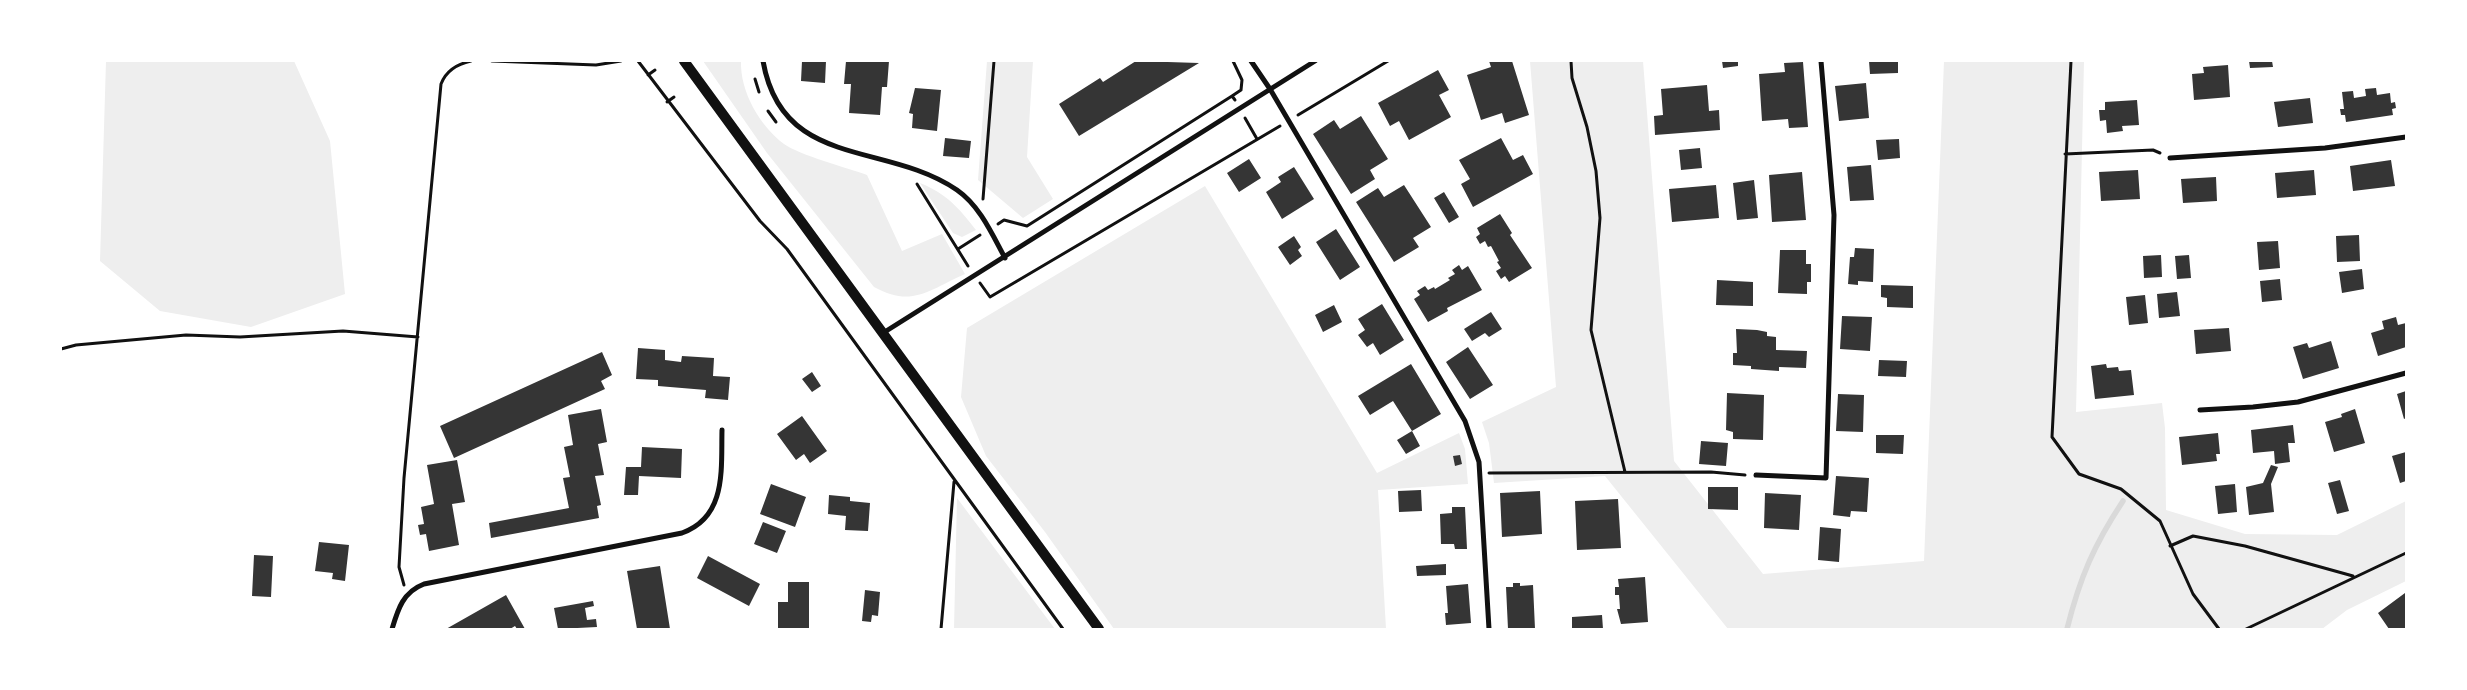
<!DOCTYPE html>
<style>
body{margin:0}
#map{position:relative;width:2467px;height:690px;overflow:hidden;background:#fff;font-family:"Public Sans",sans-serif}
canvas{display:block}
.frame{position:absolute;inset:0;border:62px solid #fff;pointer-events:none}
</style>
<div id="map">
<canvas width="2467" height="690"></canvas>
<div class="frame"></div>
</div>
<script>
const g = document.querySelector('canvas').getContext('2d');
g.lineJoin = 'round';
function paint(path, color) { g.fillStyle = color; g.fill(path, 'evenodd'); }
function trace(path, color, width, dash) { g.strokeStyle = color; g.lineWidth = width; g.lineCap = dash ? 'butt' : 'round'; g.setLineDash(dash || []); g.stroke(path); }
const green = new Path2D(`
 M106,61H294L330,141L345,294L251,327L160,311L100,261Z
 M703,61H741C740,92 760,126 784,144C799,155 848,168 867,175L902,251L942,234L965,274C929,290 912,308 874,287L767,153Z
 M987,61H1033L1027,157L1053,199L1023,218L978,180Z
 M1530,61H1643L1674,461L1763,574L1924,561L1944,61H2084L2076,412L2162,403L2165,428L2166,510L2245,534L2337,535L2406,501V581L2347,610L2322,629H1728L1605,476L1494,483L1489,443L1482,422L1556,387Z
 M920,183C947,194 958,207 976,230L962,237L953,233Z
 M1205,186L1377,473L1459,433L1465,449L1468,484L1378,490L1386,629H1114L1045,532L986,456L961,397L967,328Z
 M957,498L1055,629H954Z`);
const stream = new Path2D(`
 M2067,629C2080,577 2094,545 2123,501`);
const building = new Path2D(`
 M802,61H826L825,83L801,81Z
 M846,61H889L887,87H882L880,115L849,113L851,84H844Z
 M1136,61L1199,63L1079,136L1059,104L1100,78L1103,82Z
 M1489,61H1512L1529,115L1505,123L1502,113L1481,120L1467,75L1491,67Z
 M1722,61H1738V66L1723,68Z
 M1869,61H1898V73L1870,74Z
 M2249,61H2272L2273,67L2250,68Z
 M1803,62L1808,127L1789,128L1788,119L1762,121L1759,74L1785,72L1784,63Z
 M2228,65L2230,97L2194,100L2192,74L2204,73L2203,67Z
 M1438,70L1449,90L1439,95L1451,117L1409,140L1399,121L1390,126L1378,103Z
 M1866,83L1869,118L1839,121L1835,86Z
 M1707,85L1709,111L1719,110L1720,130L1655,135L1654,116L1663,115L1661,89Z
 M915,88L941,90L937,131L912,128L913,114L909,113Z
 M2376,88L2377,95L2390,93L2391,103L2395,102L2396,108L2392,109L2393,115L2346,122L2345,115H2341L2340,109H2344L2342,92L2353,91L2354,98L2366,96L2365,89Z
 M2310,98L2313,123L2278,127L2274,102Z
 M2137,100L2139,125L2122,126L2123,131L2107,133L2106,120L2100,121L2099,110H2105V102Z
 M1361,116L1388,159L1370,170L1375,179L1351,194L1313,134L1334,120L1340,129Z
 M945,138L971,141L969,158L943,156Z
 M1501,138L1513,160L1523,155L1533,174L1473,207L1461,184L1470,179L1459,160Z
 M1899,139L1900,158L1878,160L1876,140Z
 M1700,148L1702,168L1681,170L1679,150Z
 M1249,159L1261,178L1239,192L1227,173Z
 M2391,160L2395,186L2353,191L2350,166Z
 M1871,165L1874,200L1850,201L1847,167Z
 M1294,167L1314,199L1282,219L1266,192L1281,182L1278,177Z
 M2138,170L2140,199L2101,201L2099,172Z
 M2314,170L2316,195L2277,198L2275,173Z
 M1802,172L1806,220L1772,222L1769,175Z
 M2216,177L2217,201L2183,203L2181,179Z
 M1754,180L1758,218L1737,220L1733,183Z
 M1404,185L1431,227L1413,238L1419,247L1394,262L1356,202L1378,188L1384,197Z
 M1716,185L1719,218L1672,222L1669,189Z
 M1444,192L1459,217L1449,223L1434,198Z
 M1500,214L1512,233L1510,235L1532,268L1509,282L1505,276L1501,279L1496,271L1501,268L1497,262L1499,261L1491,246L1488,247L1485,241L1480,244L1476,237L1480,234L1477,228Z
 M1336,229L1360,267L1340,280L1316,242Z
 M2359,235L2360,261L2337,262L2336,236Z
 M1294,236L1301,247L1298,250L1302,256L1290,265L1278,247Z
 M2278,241L2280,268L2259,270L2257,242Z
 M1855,248L1874,249L1873,282L1858,281V285L1848,284L1850,257H1854Z
 M1780,250H1806V264H1811V282H1807V294L1778,293Z
 M2161,255L2162,277L2144,278L2143,256Z
 M2189,255L2191,278L2177,279L2175,256Z
 M1459,265L1462,270L1468,266L1482,290L1447,308L1448,311L1428,322L1414,299L1420,295L1417,291L1425,286L1428,290L1434,287L1435,289L1450,280L1448,278L1455,274L1452,270Z
 M2362,269L2364,289L2342,293L2339,272Z
 M2280,279L2282,300L2262,302L2260,281Z
 M1717,280L1753,282V306L1716,305Z
 M1881,285L1913,286V308L1887,307V298L1881,297Z
 M2177,292L2180,316L2159,318L2157,294Z
 M2145,295L2148,323L2129,325L2126,297Z
 M1382,304L1404,340L1380,355L1373,343L1367,347L1358,335L1365,330L1358,319Z
 M1334,305L1342,322L1323,332L1315,315Z
 M1491,312L1502,329L1489,337L1485,333L1472,341L1464,329Z
 M1842,316L1872,317L1870,351L1840,349Z
 M2396,317L2398,325L2406,323V347L2378,356L2371,333L2384,329L2382,321Z
 M2229,328L2231,351L2196,354L2194,330Z
 M1736,329L1757,330L1767,332V336L1776,337V350L1807,351L1806,368L1779,367V371L1751,369V366L1733,365V353H1737Z
 M2331,341L2339,368L2303,379L2293,347L2307,343L2309,348Z
 M1468,347L1493,385L1470,399L1446,362Z
 M638,348L665,350V360L681,362L682,356L714,358L713,376L730,377L728,400L705,398L706,390L658,386V380L636,379Z
 M602,352L612,375L601,381L605,389L454,458L440,426Z
 M1879,360L1907,361L1906,377L1878,376Z
 M1411,364L1441,414L1412,431L1420,446L1406,454L1397,440L1412,431L1393,401L1370,415L1358,396Z
 M2106,364L2107,368L2118,367L2119,371L2131,370L2134,395L2095,399L2091,366Z
 M812,372L821,386L812,392L802,379Z
 M2406,391V418L2404,419L2397,394Z
 M1727,393L1764,395L1763,440L1733,439V432L1726,430Z
 M1838,394L1864,395L1863,432L1836,431Z
 M601,409L607,442L598,444L604,475L595,476L601,505L597,506L599,518L491,538L489,523L569,508L563,478L570,477L564,447L573,445L568,415Z
 M2355,409L2365,443L2334,452L2325,422L2342,417L2341,414Z
 M802,416L827,451L810,463L804,454L796,460L777,434Z
 M2293,425L2295,443H2288L2290,462L2275,464L2274,451L2253,453L2251,430Z
 M2218,433L2220,454H2216L2217,461L2182,465L2179,437Z
 M1876,435H1904L1903,454L1876,453Z
 M1701,441L1728,443L1726,466L1699,464Z
 M642,447L682,449L681,478L639,476L638,495H624L626,467H641Z
 M2406,452V481L2400,483L2392,456Z
 M1460,455L1462,464L1455,466L1453,456Z
 M457,460L465,502L452,504L459,545L429,551L426,534L420,535L418,525L424,524L421,507L434,504L427,465Z
 M2271,465L2278,467L2271,484L2274,512L2249,515L2246,487L2263,483Z
 M1836,476L1869,478L1867,512L1851,511L1850,517L1833,515Z
 M2340,480L2349,511L2337,514L2328,483Z
 M771,484L806,497L795,527L760,514Z
 M2235,484L2237,512L2218,514L2215,486Z
 M1708,487H1738V510L1708,509Z
 M1421,490L1422,511L1399,512L1398,491Z
 M1540,491L1542,534L1502,537L1500,493Z
 M1765,493L1801,495L1799,530L1764,528Z
 M829,495L850,497V501L870,503L868,531L845,530L846,516L828,514Z
 M1618,499L1621,548L1577,550L1575,501Z
 M1452,507H1465L1467,549H1455L1454,544H1441L1440,514L1452,513Z
 M763,522L786,531L777,553L754,544Z
 M1820,527L1841,529L1839,562L1818,560Z
 M319,542L349,545L345,581L332,579L333,573L315,571Z
 M254,555L273,556L271,597L252,596Z
 M708,556L760,584L749,606L697,578Z
 M1446,564V575L1417,576L1416,566Z
 M660,566L670,629H637L627,571Z
 M1645,577L1648,622L1621,624L1617,609H1620L1619,595H1615V587H1619L1618,579Z
 M788,582H809V629H778V602H788Z
 M1513,583H1520V586L1533,585L1535,629H1508L1506,587H1513Z
 M1468,584L1471,623L1446,625L1445,613H1448L1446,586Z
 M865,590L880,592L878,616L872,615L871,622L862,621Z
 M2405,593L2406,629H2389L2378,613Z
 M506,595L525,629H517L515,626L510,629H446Z
 M593,601L594,606L585,608L587,620L596,619L597,627L558,629L554,608Z
 M1602,615L1603,629H1572V617Z`);
const path = new Path2D(`
 M492,61L596,65L621,61
 M638,61L760,221L787,249L1063,629
 M1571,61L1572,78L1587,127L1596,171L1600,218L1591,330L1625,472
 M2071,61L2052,437L2079,474L2121,489L2160,521L2193,594L2219,629
 M648,75L655,70
 M755,79L759,92
 M1232,96L1241,90L1242,80L1233,61
 M667,102L674,97
 M768,111L776,122
 M1298,115L1388,61
 M1245,118L1257,139
 M2065,154L2153,150L2160,153
 M917,184L968,266
 M983,199L994,61
 M998,224L1004,220L1027,226L1232,96L1235,100
 M958,249L980,235
 M980,283L990,297L1280,126
 M61,349L76,345L186,335L240,337L343,331L418,337
 M1489,473L1711,472L1745,475
 M2170,546L2193,536L2245,546L2353,576
 M404,585L399,567L404,478L441,84C446,71 457,64 471,61
 M941,629L954,482
 M2246,629L2406,553`);
const minor = new Path2D(`
 M763,61C782,170 886,141 957,190C980,206 992,234 1005,258
 M1251,61L1270,89L1465,421L1479,462L1489,629
 M2170,158L2325,148L2406,137
 M883,333L1315,61
 M2200,410L2253,407L2298,402L2406,373
 M1756,475L1826,478L1834,215L1821,61
 M392,629C398,609 403,592 424,584L682,533C727,517 721,469 722,430`);
const secondary = new Path2D(`
 M684,61L1099,629`);
paint(green, '#eee');
trace(stream, '#d9d9d9', 5.5);
paint(building, '#353535');
trace(path, '#111', 3);
trace(minor, '#111', 5);
trace(secondary, '#111', 10);
</script>
